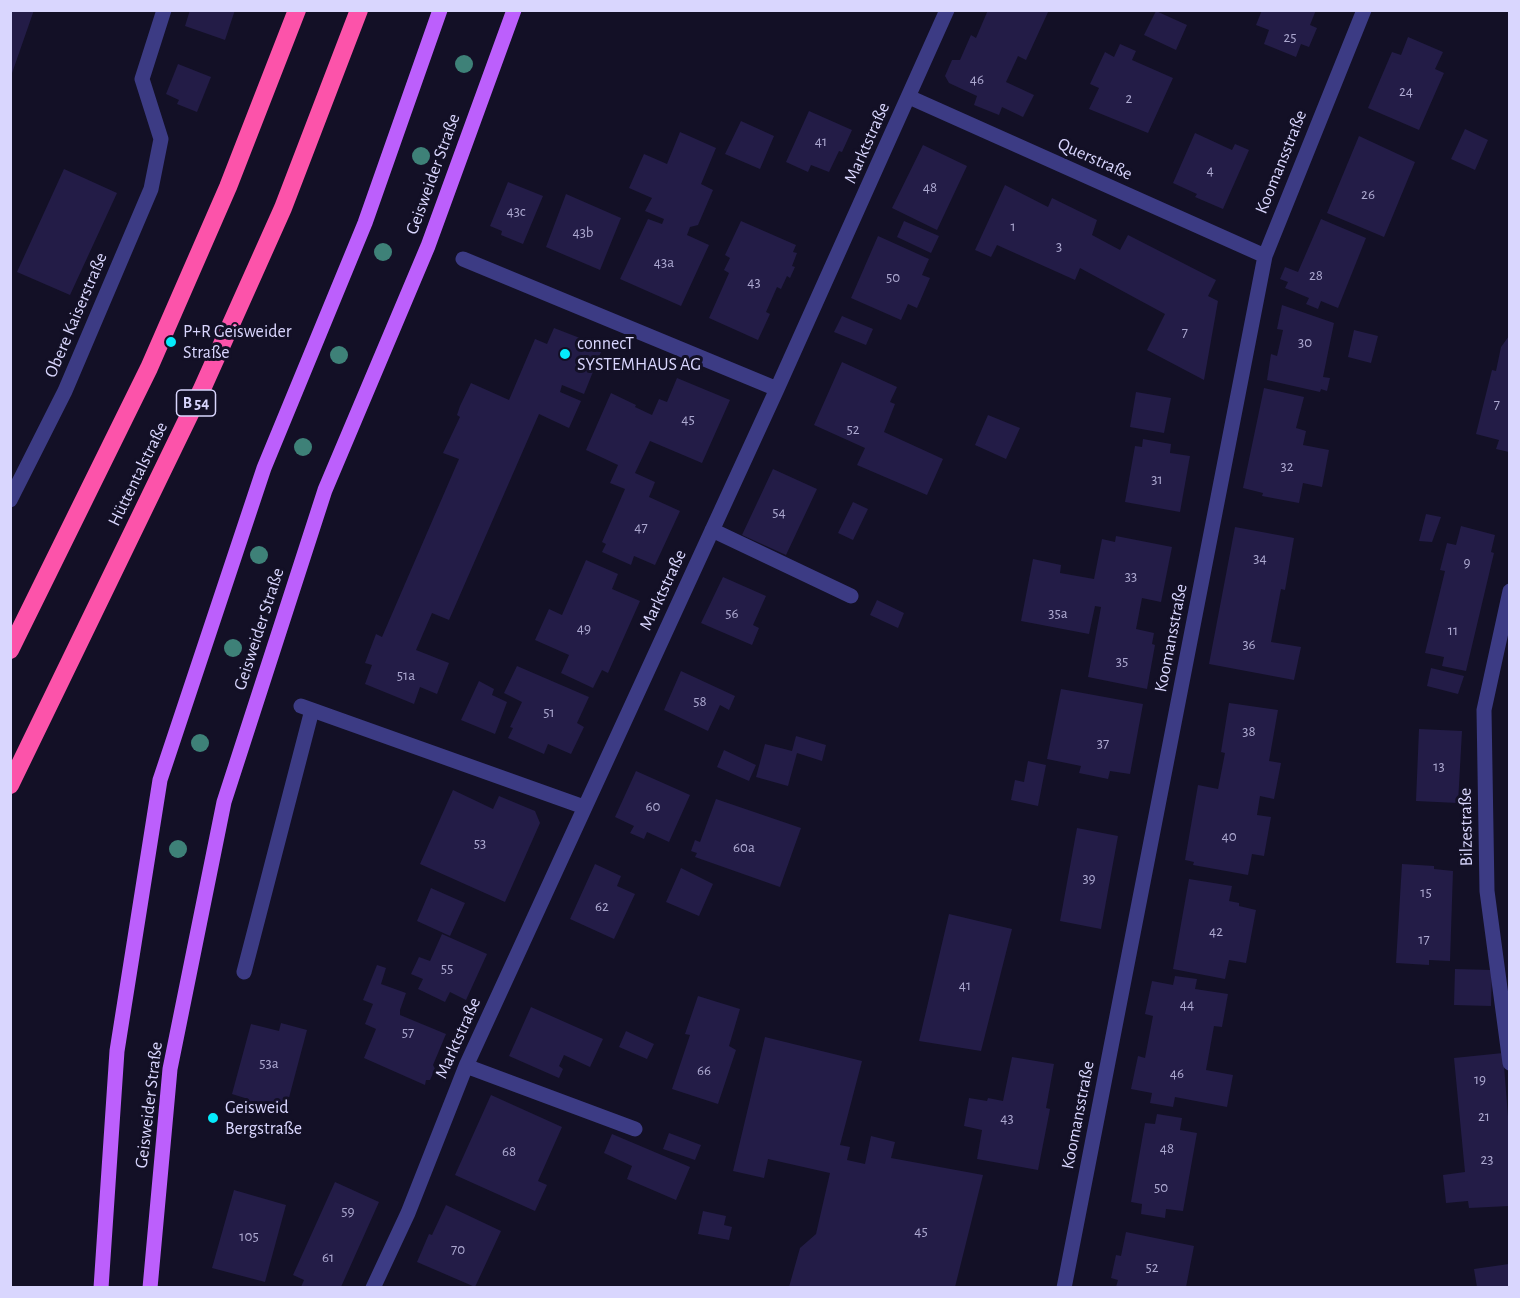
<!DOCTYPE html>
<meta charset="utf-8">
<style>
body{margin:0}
#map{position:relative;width:1520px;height:1298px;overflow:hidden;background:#131026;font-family:"Alegreya Sans",sans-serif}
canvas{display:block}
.frame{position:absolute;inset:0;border:12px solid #d9d6fe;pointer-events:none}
</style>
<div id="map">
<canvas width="1520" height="1298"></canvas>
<div class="frame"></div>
</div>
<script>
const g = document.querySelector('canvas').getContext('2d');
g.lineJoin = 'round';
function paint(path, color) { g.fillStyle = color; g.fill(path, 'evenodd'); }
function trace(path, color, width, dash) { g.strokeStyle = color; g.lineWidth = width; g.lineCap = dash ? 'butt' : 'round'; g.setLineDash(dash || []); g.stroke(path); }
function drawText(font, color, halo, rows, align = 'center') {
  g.font = font + ' "Alegreya Sans",sans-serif'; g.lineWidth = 6; g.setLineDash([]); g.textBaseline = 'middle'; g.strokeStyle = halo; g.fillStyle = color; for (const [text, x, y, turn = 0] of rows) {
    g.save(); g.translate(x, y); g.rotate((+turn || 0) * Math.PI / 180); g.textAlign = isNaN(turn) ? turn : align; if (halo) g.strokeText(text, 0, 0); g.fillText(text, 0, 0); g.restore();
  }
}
const building = new Path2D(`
 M10,10H34L11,76H10Z
 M190,10H235L225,40L185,26Z
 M988,10H1049L1026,60L1018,56L1006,82L1034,95L1023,117L1002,107L999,115L974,105L977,96L949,83L945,76L952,60H960L971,35L976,38Z
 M1262,10H1316L1310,25L1317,28L1309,47L1301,44L1296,57L1264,44L1269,30L1256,25Z
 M1156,11L1187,25L1176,50L1144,35Z
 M1408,37L1443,52L1435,69L1444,73L1419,130L1368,108L1392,52L1401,55Z
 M1120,44L1136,51L1132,60L1173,78L1148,133L1089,109L1099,88L1090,84L1105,52L1114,57Z
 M178,64L211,77L197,112L177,104L179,100L166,94Z
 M809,111L852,130L842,152L839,151L829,172L811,165L808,172L786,162Z
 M741,121L774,136L760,169L725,154Z
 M1465,129L1488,140L1475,170L1451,159Z
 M680,132L716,148L701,184L713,190L698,225L690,227L687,235L709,245L681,306L620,279L648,219L662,224L664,219L645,211L652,198L629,188L644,154L667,164Z
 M1195,133L1232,150L1235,144L1249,150L1223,209L1195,197L1197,194L1173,183Z
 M1359,136L1415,162L1384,237L1327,213Z
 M923,145L967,166L937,230L892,208Z
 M64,169L117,193L70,295L17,272Z
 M508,182L543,196L523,244L501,235L502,231L490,226Z
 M1005,185L1048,207L1052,198L1097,220L1092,235L1120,250L1128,235L1216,280L1208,296L1218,301L1204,380L1147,350L1165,314L1080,268L1075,280L997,245L991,257L975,250Z
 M566,194L621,218L600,270L546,247Z
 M1321,219L1366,238L1338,308L1321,301L1318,309L1306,304L1309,298L1285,288L1288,282L1280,279L1285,267L1298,272Z
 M741,221L796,245L793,252L797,253L792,266L795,267L790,278L787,276L781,289L777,287L766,312L770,314L758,340L709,318L729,273L724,270L730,258L725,255Z
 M904,221L939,236L931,253L897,237Z
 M878,236L929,259L922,275L930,278L917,308L908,304L901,320L851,298Z
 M1282,305L1334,323L1323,377L1330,378L1327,391L1321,389L1320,392L1267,380L1271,354L1277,356L1283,330L1277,329Z
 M842,316L873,329L866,345L834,332Z
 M554,328L603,347L584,394L562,385L560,392L581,401L569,428L539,414L449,620L432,613L416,650L449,663L437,694L420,687L414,704L365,684L372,665L365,663L376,634L382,637L459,459L443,453L460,417L457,415L460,406L471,383L509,400L535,339L547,344Z
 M1354,330L1378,336L1371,363L1348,357Z
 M1509,336V452L1496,449L1499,440L1476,434L1492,370L1496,371L1501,347Z
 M842,362L897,387L890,402L895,404L884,432L943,459L927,495L857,465L865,448L814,425Z
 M677,378L730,400L702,463L650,441L635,473L655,482L649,497L680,511L655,565L634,556L631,565L602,552L606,544L602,542L625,489L610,483L618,465L586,450L611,393L636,405L635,407L652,415L659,399L667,402Z
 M1264,388L1304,397L1296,428L1306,431L1303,445L1329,450L1322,487L1303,483L1299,503L1262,496L1263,493L1243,488Z
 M1136,392L1171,398L1164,433L1130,427Z
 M988,415L1020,428L1006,459L975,445Z
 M1143,439L1171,444L1170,453L1190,456L1180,512L1125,502L1135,446L1142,447Z
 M773,469L817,489L786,555L742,535Z
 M853,502L868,509L853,540L838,533Z
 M1426,514L1441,517L1432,542L1419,541Z
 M1461,526L1495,535L1491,552L1494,553L1466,671L1442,666L1444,657L1425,653L1445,571L1440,570L1447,543L1456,545Z
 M1235,527L1294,538L1285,590L1281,589L1271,642L1301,647L1294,680L1209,664Z
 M1116,536L1172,547L1161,602L1142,598L1136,629L1154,633L1152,644L1155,645L1147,689L1088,677L1101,607L1095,606L1089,634L1021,621L1033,559L1061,565L1060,573L1094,579L1102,539L1115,542Z
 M586,560L618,574L612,589L640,601L608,673L602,670L593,688L561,673L569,655L535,640L549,609L562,615Z
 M723,577L766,596L753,625L759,628L752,645L701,623Z
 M877,600L904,613L898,628L870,615Z
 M517,666L589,697L577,723L584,727L571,754L548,744L544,754L508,738L513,728L510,727L522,702L504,693Z
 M1431,668L1464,676L1458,694L1427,686Z
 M681,671L735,696L729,710L720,705L708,731L664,710Z
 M479,681L494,689L492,695L507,702L495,734L461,720Z
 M1061,689L1143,704L1130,774L1110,771L1108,779L1079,773L1081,766L1047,759Z
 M1229,703L1278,710L1269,761L1281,763L1274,799L1260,796L1257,815L1271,817L1264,856L1252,854L1248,875L1193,865L1194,862L1185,860L1198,785L1218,789L1225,753L1221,752Z
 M1419,729L1462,731L1458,803L1416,801Z
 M796,736L826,745L822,761L797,753L788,786L756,777L765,744L792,751Z
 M724,750L756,765L749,781L717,767Z
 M1028,761L1046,765L1038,806L1011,800L1015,780L1024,782Z
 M636,771L690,795L669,842L647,832L644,839L630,833L634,826L615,817Z
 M453,790L493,809L499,796L535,811L540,823L505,902L420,864Z
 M716,799L801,828L780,887L695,857L697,853L691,851L695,840L700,842Z
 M1077,828L1118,836L1101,929L1060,921Z
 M595,864L621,876L617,886L635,894L614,939L570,919Z
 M1402,864L1434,866V869L1453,871L1450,961L1429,960V965L1396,963Z
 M681,868L713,884L699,916L666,902Z
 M1189,879L1232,886L1229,901L1239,903V906L1256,910L1246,963L1229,960L1225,979L1173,969Z
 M431,888L465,903L450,936L417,921Z
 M949,914L1012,929L981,1051L919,1041Z
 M442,934L487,954L466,1000L450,992L445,1002L418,989L423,979L411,974L419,957L430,961Z
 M377,965L386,968L381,984L406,993L400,1010V1015L446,1034L433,1065L435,1069L430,1080H426L425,1085L364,1058L376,1029L365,1024L373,1004L363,1000Z
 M1455,969L1492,970L1491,1006L1454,1005Z
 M1175,976L1197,979L1195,989L1228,994L1222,1027L1214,1026L1206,1070L1233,1075L1227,1107L1175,1097L1173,1107L1150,1103L1152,1093L1131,1089L1138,1056L1145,1058L1153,1016L1145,1014L1152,981L1173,985Z
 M698,996L740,1009L729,1046L736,1050L718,1104L672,1089L690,1035L685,1034Z
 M531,1007L603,1039L590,1067L564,1055L559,1066L563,1069L559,1078L509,1056Z
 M281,1023L307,1030L286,1109L279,1107L276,1115L246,1107L248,1099L232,1094L251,1024L279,1031Z
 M626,1031L654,1044L647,1059L619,1047Z
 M765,1037L862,1061L840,1145L850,1147L847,1160L865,1164L871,1136L895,1142L891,1158L983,1175L955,1287H789L800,1248L816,1234L830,1173L768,1159L764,1178L733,1171Z
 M1503,1053L1509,1129V1206L1469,1208L1468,1201L1446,1203L1443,1175L1465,1172L1454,1058Z
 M1012,1057L1054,1064L1046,1108L1050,1109L1038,1170L977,1159L982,1130L964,1126L969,1098L987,1101L988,1098L1003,1101Z
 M491,1095L562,1127L538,1181L547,1185L535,1211L455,1175Z
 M1157,1114L1182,1118L1180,1130L1197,1133L1183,1211L1166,1209L1165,1218L1141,1214L1142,1204L1131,1202L1145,1123L1155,1124Z
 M669,1133L701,1145L695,1160L663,1149Z
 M612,1134L690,1167L676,1200L627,1179L632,1166L604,1153Z
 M335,1182L379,1202L341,1287H301L304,1280L293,1275Z
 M234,1190L286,1205L265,1282L212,1268Z
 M446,1205L501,1231L475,1287L417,1262L429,1234L432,1235Z
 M703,1211L726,1216L724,1225L732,1227L729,1240L698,1234Z
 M1126,1232L1194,1246L1186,1287H1116L1118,1280L1111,1278L1116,1255L1121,1256Z
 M1509,1264V1287H1477L1474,1269Z`);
const minor = new Path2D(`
 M909,97L1265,256
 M463,259L777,389
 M10,500L65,391L151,189L161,139L142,79L164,10
 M712,530L851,596
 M1510,591L1484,710L1487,891L1510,1063
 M301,706L584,807
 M244,972L312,710
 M466,1066L635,1129
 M373,1288L408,1213L466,1066L777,389L947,10
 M1064,1288L1265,256L1364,10`);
const major = new Path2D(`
 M101,1288L117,1051L160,780L264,468L365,223L440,10
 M150,1288L170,1069L224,802L325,490L428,246L514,10`);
const highway = new Path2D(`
 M10,650L149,368L228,187L297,10
 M10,785L202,389L283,208L359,10`);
const trees = [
 [464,64],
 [421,156],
 [383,252],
 [339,355],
 [303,447],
 [259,555],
 [233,648],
 [200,743],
 [178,849]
];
const markers = [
 [171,342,6,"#05ebfb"],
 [565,354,6,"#05ebfb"],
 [213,1118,6,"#05ebfb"]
];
const numberNames = [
 ["25",1290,37],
 ["46",977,79],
 ["24",1406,91],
 ["2",1129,98],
 ["41",821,141],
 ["4",1210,170],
 ["48",930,187],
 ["26",1368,194],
 ["43c",516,211],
 ["1",1013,226],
 ["43b",583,232],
 ["3",1059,246],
 ["43a",664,262],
 ["28",1316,275],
 ["50",893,277],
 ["43",754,282],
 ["7",1185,332],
 ["30",1305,342],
 ["7",1497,404],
 ["45",688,419],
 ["52",853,429],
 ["32",1287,466],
 ["31",1157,479],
 ["54",779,512],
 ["47",641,527],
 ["34",1260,558],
 ["9",1467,562],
 ["33",1131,576],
 ["56",732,613],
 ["35a",1058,613],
 ["49",584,628],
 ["11",1453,630],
 ["36",1249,644],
 ["35",1122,661],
 ["51a",406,675],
 ["58",700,701],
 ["51",549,712],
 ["38",1249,731],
 ["37",1103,743],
 ["13",1439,766],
 ["60",653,806],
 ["40",1229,836],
 ["53",480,843],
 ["60a",744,847],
 ["39",1089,878],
 ["15",1426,892],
 ["62",602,906],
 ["42",1216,931],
 ["17",1424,939],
 ["55",447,968],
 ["41",965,985],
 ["44",1187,1004],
 ["57",408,1032],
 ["53a",269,1063],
 ["66",704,1070],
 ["46",1177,1073],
 ["19",1480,1079],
 ["21",1484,1116],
 ["43",1007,1118],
 ["48",1167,1148],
 ["68",509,1151],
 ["23",1487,1159],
 ["50",1161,1187],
 ["59",348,1211],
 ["45",921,1231],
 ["105",249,1236],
 ["70",458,1249],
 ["61",328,1257],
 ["52",1152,1267]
];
const shields = [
 [196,403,39]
];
const shieldNames = [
 ["B 54",196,403]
];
const streetNames = [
 ["Marktstraße",867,143,-66],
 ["Querstraße",1095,159,24],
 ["Koomansstraße",1281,162,-68],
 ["Geisweider Straße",433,174,-70],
 ["Obere Kaiserstraße",76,315,-67],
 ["Hüttentalstraße",138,474,-64],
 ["Marktstraße",663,590,-65],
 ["Geisweider Straße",259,629,-72],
 ["Koomansstraße",1171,638,-79],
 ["Bilzestraße",1466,827,-91],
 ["Marktstraße",458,1038,-66],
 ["Geisweider Straße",149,1105,-83],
 ["Koomansstraße",1078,1115,-79]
];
const poiNames = [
 ["P+R Geisweider",183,332],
 ["Straße",183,353],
 ["connecT",577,344],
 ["SYSTEMHAUS AG",577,365],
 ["Geisweid",225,1108],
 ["Bergstraße",225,1129]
];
paint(building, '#231c47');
trace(minor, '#3c3b84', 15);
trace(major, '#bc5ffc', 15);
trace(highway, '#fc53aa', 18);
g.fillStyle = '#3e8178';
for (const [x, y] of trees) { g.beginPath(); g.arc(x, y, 9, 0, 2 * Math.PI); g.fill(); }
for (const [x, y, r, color] of markers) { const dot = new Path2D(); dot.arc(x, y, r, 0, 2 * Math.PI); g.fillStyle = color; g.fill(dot); trace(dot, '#131026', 2); }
drawText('15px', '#aca8d0', null, numberNames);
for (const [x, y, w] of shields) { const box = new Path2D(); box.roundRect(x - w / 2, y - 13, w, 26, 4.5); g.fillStyle = '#131026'; g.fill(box); trace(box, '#d9d6fe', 1.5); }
drawText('bold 16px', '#d9d6fe', null, shieldNames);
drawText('18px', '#d9d6fe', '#131026', streetNames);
drawText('18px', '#d9d6fe', '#131026', poiNames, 'left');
</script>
